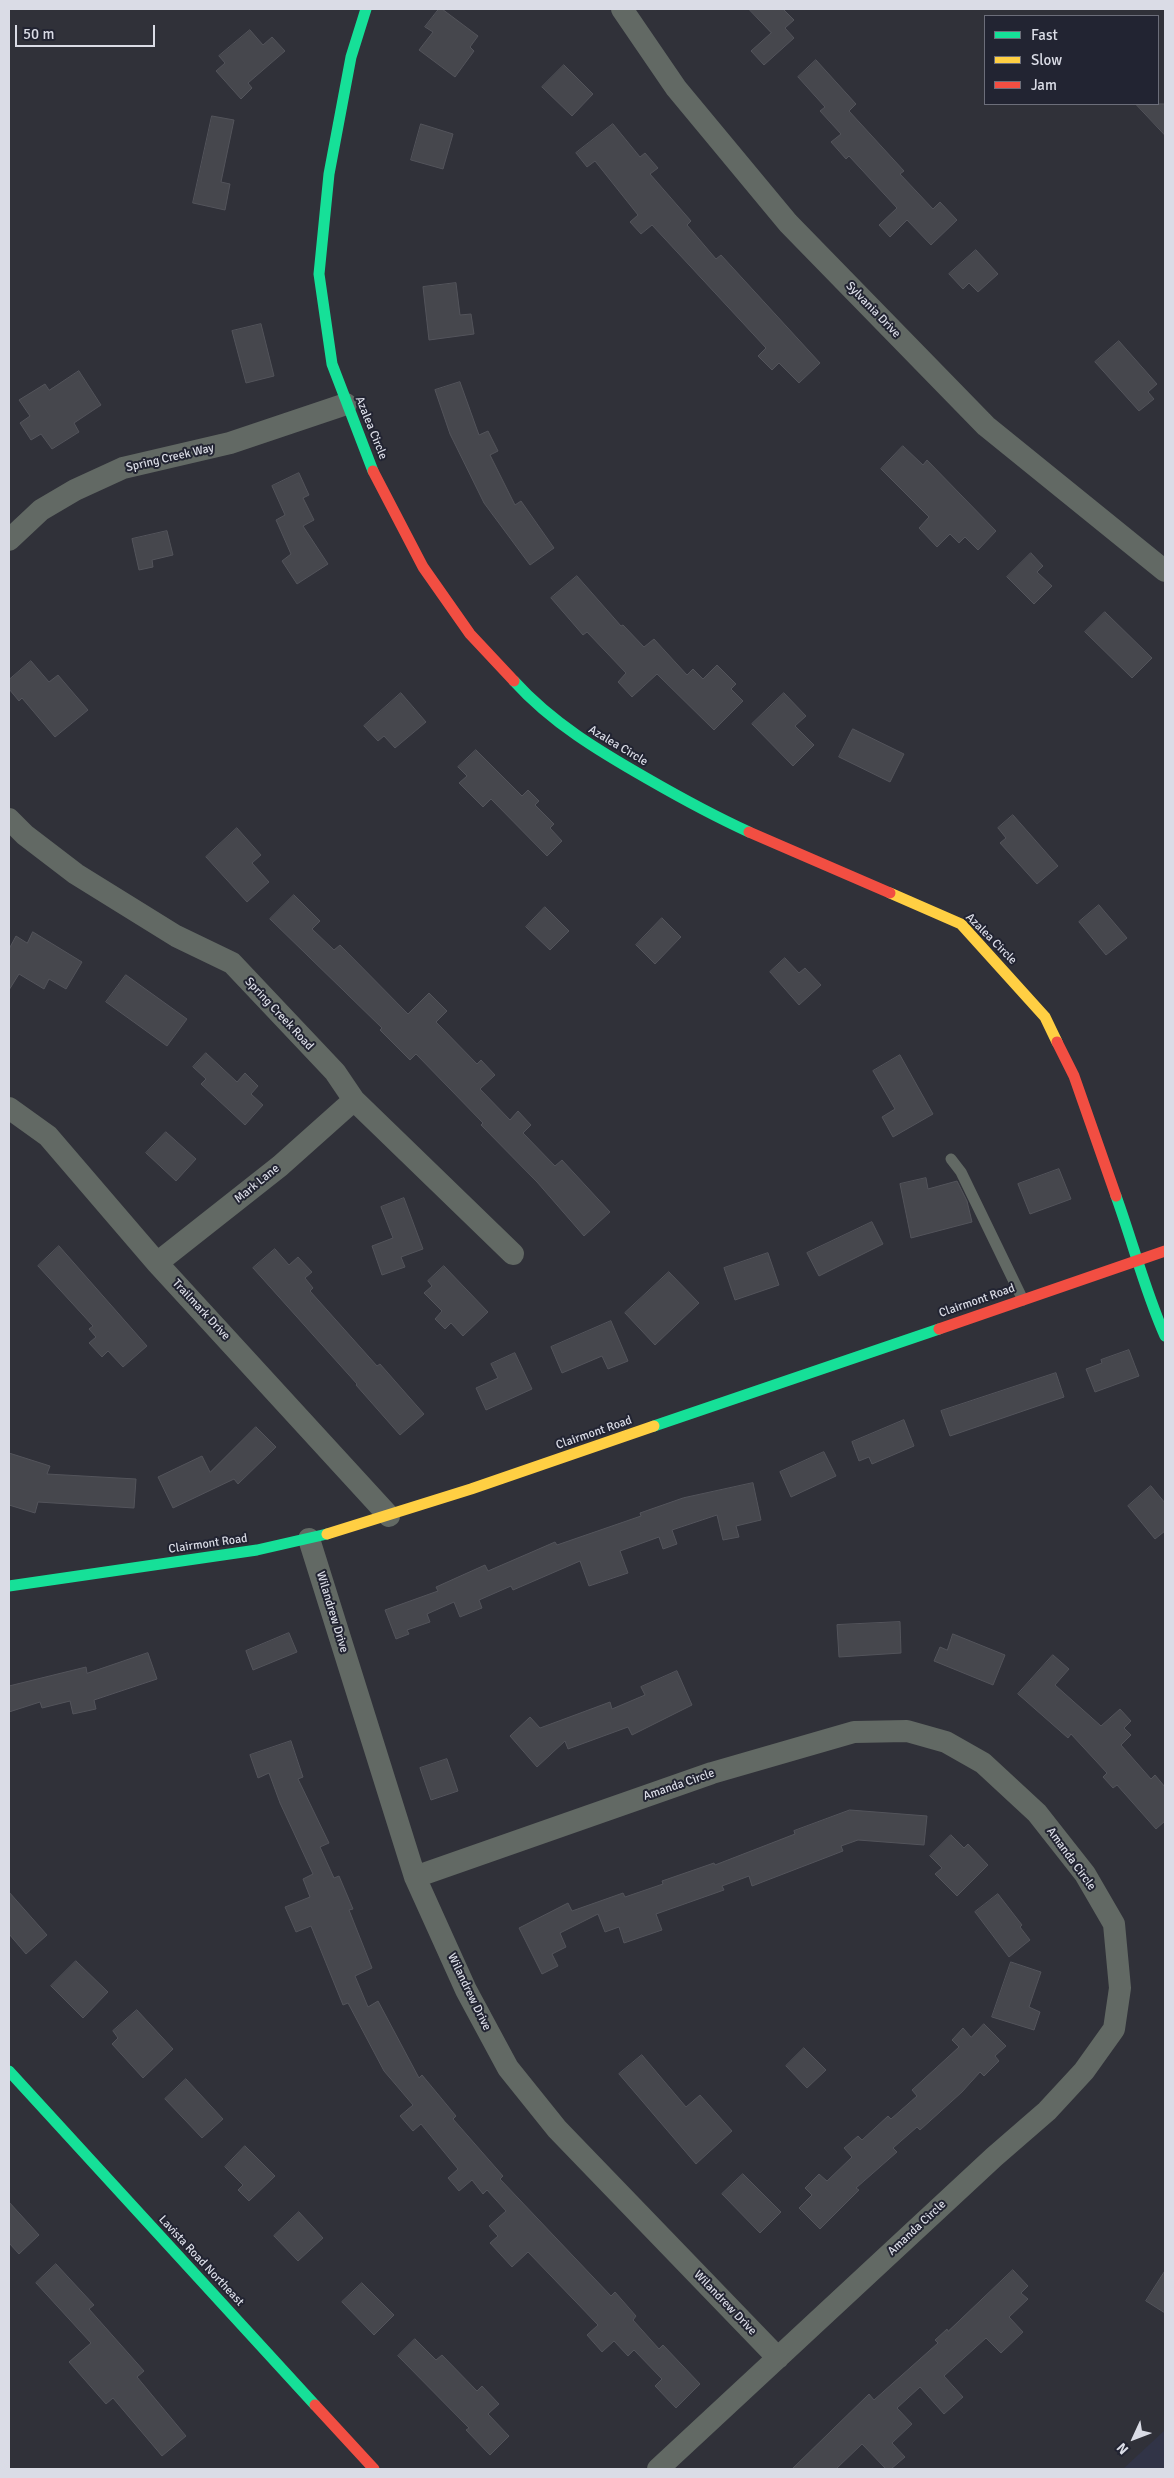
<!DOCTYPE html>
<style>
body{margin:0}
#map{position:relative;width:1174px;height:2478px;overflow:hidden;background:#303139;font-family:Signika,sans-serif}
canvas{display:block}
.frame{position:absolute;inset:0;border:10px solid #dadce6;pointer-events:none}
.legend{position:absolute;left:984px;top:15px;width:175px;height:90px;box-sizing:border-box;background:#222432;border:1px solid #6c6e7a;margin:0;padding:6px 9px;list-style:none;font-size:15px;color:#dadce6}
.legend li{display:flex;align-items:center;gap:10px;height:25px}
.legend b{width:25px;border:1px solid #6c6e7a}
.north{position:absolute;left:1109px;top:2413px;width:50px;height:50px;-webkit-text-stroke:4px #222432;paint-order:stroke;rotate:227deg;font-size:14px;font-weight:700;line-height:20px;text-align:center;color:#dadce6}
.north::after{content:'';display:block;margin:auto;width:18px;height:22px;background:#dadce6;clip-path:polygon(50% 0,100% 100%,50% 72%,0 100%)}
.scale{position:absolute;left:15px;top:25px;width:140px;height:22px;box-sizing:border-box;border:2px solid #dadce6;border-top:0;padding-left:6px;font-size:15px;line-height:18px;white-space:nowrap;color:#dadce6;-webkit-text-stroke:4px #222432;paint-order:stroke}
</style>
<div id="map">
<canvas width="1174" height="2478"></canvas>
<div class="frame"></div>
<ul class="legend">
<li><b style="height:6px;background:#16e098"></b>Fast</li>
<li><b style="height:6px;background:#ffcf43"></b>Slow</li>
<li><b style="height:6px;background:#f24e42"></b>Jam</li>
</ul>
<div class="north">N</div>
<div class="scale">50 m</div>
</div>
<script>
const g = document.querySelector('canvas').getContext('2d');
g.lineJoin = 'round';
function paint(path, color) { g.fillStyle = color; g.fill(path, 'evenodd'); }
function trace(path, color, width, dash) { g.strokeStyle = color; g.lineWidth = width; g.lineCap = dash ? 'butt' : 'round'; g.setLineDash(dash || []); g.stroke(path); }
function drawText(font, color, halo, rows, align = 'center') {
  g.font = font + ' Signika,sans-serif'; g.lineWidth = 4; g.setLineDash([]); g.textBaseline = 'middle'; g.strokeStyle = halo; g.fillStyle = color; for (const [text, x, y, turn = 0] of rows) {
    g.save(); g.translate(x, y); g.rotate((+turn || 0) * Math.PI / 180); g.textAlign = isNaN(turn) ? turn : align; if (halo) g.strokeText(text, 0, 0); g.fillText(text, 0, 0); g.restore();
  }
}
const built = new Path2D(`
 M1165,2430V2469H1123Z`);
const building = new Path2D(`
 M439,9H442L478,36L470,47L474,51L455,77L419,50L433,32L425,27Z
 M749,9H783L794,20L785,28L794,38L764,65L751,51L771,33Z
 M250,30L263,45L272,37L285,51L248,83L252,88L241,99L216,71L225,63L219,56Z
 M816,60L856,104L849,111L904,171L900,174L933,209L940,202L957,220L931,245L907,220L890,237L879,225L897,208L849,156L846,159L831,142L841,134L820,111L825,107L798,77Z
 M564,65L593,94L572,116L542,87Z
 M1136,104H1165V135Z
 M212,116L234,120L221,182L230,184L225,210L193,203Z
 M421,124L453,134L443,169L411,160Z
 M613,124L640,157L645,153L658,168L650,174L691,221L687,225L716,259L721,255L820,363L799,383L779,363L772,370L758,356L766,348L652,225L641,234L630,222L638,215L595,161L587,167L576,153Z
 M976,250L998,274L978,292L969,283L963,289L949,274Z
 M456,283L460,315L471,314L474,334L429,340L423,287Z
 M261,324L274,376L246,383L232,331Z
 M1119,341L1157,384L1148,392L1154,399L1139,411L1095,362Z
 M79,371L101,405L74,423L79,432L52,449L41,434L31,440L20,423L30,416L19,400L45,384L49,390Z
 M460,382L479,435L488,431L498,451L490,455L515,505L521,501L554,548L530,565L484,503L450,434L435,390Z
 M903,446L923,465L927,460L996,531L978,550L965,537L959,543L950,534L937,547L919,528L929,517L881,469Z
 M299,473L309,495L303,498L314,520L303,526L328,564L297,584L282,561L291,554L276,520L285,515L272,486Z
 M167,531L173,555L152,560L153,567L139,570L132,539Z
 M1031,553L1043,566L1037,572L1052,586L1034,604L1007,577Z
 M577,576L621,626L623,625L644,647L654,639L687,675L693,669L703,679L717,665L736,684L731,689L743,701L714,730L657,674L632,697L618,682L626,673L587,632L583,635L551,598Z
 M1105,612L1152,658L1132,678L1085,632Z
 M31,661L49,682L58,675L88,710L55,737L22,698L19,701L9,689V680Z
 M401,693L426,722L395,748L384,736L378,741L364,726Z
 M784,693L806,716L795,726L814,745L793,766L752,724Z
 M853,729L904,754L890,782L839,757Z
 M476,750L522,796L528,790L539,801L535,805L554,824L550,828L562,841L547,856L491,799L483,807L459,783L467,776L458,767Z
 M1013,815L1058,866L1037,884L1000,843L1006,838L998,828Z
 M237,828L261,855L252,863L269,882L247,902L206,857Z
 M294,895L320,921L312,929L334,950L340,945L408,1014L429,993L447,1011L436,1022L477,1064L481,1060L495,1075L480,1089L510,1120L518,1111L531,1125L523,1133L555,1166L562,1160L610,1212L584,1236L537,1182L481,1125L483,1123L416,1054L410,1060L380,1030L382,1028L270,919Z
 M1099,905L1127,938L1106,955L1079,922Z
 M545,907L569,931L550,950L526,927Z
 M662,918L681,937L655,964L636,945Z
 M33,932L82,962L66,989L49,979L44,989L19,974L9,990V949L16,936L27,943Z
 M785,958L799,973L805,968L821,985L799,1005L770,972Z
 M126,975L187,1019L167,1046L106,1002Z
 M206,1053L237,1082L245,1073L258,1086L251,1094L263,1105L245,1125L201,1084L206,1079L193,1067Z
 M900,1055L933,1114L893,1137L882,1117L895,1109L873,1071Z
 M166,1132L196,1159L176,1181L146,1153Z
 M1059,1169L1071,1199L1030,1214L1018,1184Z
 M926,1178L928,1189L957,1181L967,1201L972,1222L911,1238L900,1184Z
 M404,1198L423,1249L401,1257L405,1267L382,1275L372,1246L393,1238L381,1207Z
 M872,1222L883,1244L819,1276L807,1253Z
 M59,1246L147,1346L123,1367L108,1351L102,1357L89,1343L96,1337L89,1329L93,1326L38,1266Z
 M275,1249L289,1265L298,1257L312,1272L305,1278L313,1288L310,1291L377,1366L380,1364L424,1414L400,1435L356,1385L357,1384L253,1268Z
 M768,1253L779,1285L735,1300L724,1268Z
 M444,1266L488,1312L463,1336L451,1323L445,1329L435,1319L442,1311L424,1293L432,1286L428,1281Z
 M669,1272L699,1303L655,1345L625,1313Z
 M611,1321L628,1361L608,1369L602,1356L562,1373L551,1347Z
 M1129,1350L1139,1376L1095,1392L1086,1369L1102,1363L1101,1360Z
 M515,1353L532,1389L486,1410L476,1388L498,1378L491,1364Z
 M1056,1373L1064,1397L950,1436L941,1411Z
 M904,1420L914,1446L872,1464L869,1457L859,1461L852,1442Z
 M256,1427L276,1447L238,1484L234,1479L173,1508L158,1477L202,1456L210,1472Z
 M824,1452L836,1476L791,1497L780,1472Z
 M9,1453L50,1466L47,1474L136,1479L134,1508L38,1502L35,1513L9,1505Z
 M753,1483L761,1520L736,1526L739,1537L723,1540L717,1515L672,1530L677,1544L663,1549L659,1537L620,1551L628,1573L589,1586L580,1561L513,1590L511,1586L479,1600L482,1608L460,1617L454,1602L427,1614L430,1622L407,1630L409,1634L396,1639L385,1610L438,1591L436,1587L485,1565L488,1571L555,1542L557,1545L641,1516L640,1513L683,1498Z
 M1151,1486L1165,1503V1531L1155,1539L1128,1506Z
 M900,1622L901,1653L839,1657L837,1625Z
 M289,1633L297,1652L253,1670L246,1651Z
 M953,1634L1005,1655L993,1685L934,1661L940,1647L947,1650Z
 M148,1653L157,1679L94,1700L96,1709L73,1714L70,1701L42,1708L40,1702L9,1712V1686L86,1667L87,1673Z
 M1053,1655L1069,1669L1055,1685L1101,1726L1120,1709L1131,1721L1124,1728L1131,1735L1121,1745L1151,1779L1155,1775L1165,1787V1821L1156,1829L1117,1785L1113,1788L1103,1777L1107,1773L1071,1734L1068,1738L1018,1694Z
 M677,1671L692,1705L632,1735L628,1727L568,1749L565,1741L537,1767L510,1736L530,1717L540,1728L610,1702L612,1709L645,1695L641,1687Z
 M291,1741L303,1777L298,1779L329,1843L320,1847L334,1878L339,1876L353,1909L349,1910L372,1968L355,1976L368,2007L378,2001L419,2078L422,2075L456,2116L453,2119L503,2176L500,2179L611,2296L615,2292L636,2316L633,2320L659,2349L663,2345L700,2384L676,2408L655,2386L662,2379L634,2350L628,2356L614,2341L602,2352L587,2335L598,2325L528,2252L512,2267L490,2243L498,2236L489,2226L506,2211L487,2190L483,2194L472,2180L459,2191L448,2178L458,2169L421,2124L413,2131L400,2116L413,2105L384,2071L348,2003L343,2005L311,1926L296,1932L285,1907L310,1897L303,1879L313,1874L280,1803L269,1773L258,1778L250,1755Z
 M447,1759L458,1791L431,1800L420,1768Z
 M850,1810L927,1816L924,1845L858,1840L841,1846L843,1851L752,1886L749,1876L722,1886L724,1890L656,1914L662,1930L624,1943L619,1927L605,1932L598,1914L560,1933L566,1947L552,1954L558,1966L542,1974L519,1928L568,1903L572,1911L623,1893L625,1897L663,1884L662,1881L714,1863L715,1865L795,1834L794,1831Z
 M951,1835L964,1848L968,1844L988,1865L957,1896L935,1874L942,1868L930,1856Z
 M9,1892L47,1935L26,1954L9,1934Z
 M998,1894L1022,1925L1020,1927L1030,1940L1009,1957L975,1912Z
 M76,1961L108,1992L83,2018L51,1986Z
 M1011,1962L1041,1972L1029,2007L1040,2012L1034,2030L992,2017Z
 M137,2010L173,2049L143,2078L112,2044L118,2038L113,2031Z
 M984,2024L1006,2046L995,2056L999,2061L984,2076L980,2072L962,2092L920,2130L917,2127L893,2148L897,2152L856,2188L859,2190L820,2229L799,2208L812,2195L805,2188L819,2174L827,2181L852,2157L844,2148L858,2136L862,2140L888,2116L891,2119L917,2096L912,2090L959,2047L952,2040L963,2028L971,2037Z
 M804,2048L826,2070L807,2088L786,2066Z
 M642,2055L686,2107L700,2095L732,2131L696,2164L619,2074Z
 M186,2079L223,2119L202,2138L165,2099Z
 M245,2146L275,2176L249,2201L238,2190L243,2185L225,2167Z
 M743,2174L781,2212L760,2233L722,2194Z
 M9,2202L39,2235L19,2254L9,2243Z
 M299,2212L323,2238L298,2261L274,2236Z
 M56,2264L94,2305L89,2309L144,2371L137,2377L186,2436L162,2456L113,2398L106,2404L69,2362L91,2343L36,2283Z
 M1013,2270L1028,2286L1021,2293L1028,2299L1009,2317L1023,2332L1001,2353L986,2338L944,2376L963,2397L944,2414L920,2387L897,2408L912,2424L892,2443L905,2457L891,2469H886L862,2444L836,2469H792L869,2394L874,2400L938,2343L935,2340L947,2329L948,2331Z
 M1165,2271V2313L1146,2301Z
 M362,2283L394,2315L374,2335L342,2302Z
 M415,2339L436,2360L442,2355L477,2391L482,2386L499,2404L488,2414L509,2436L490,2455L466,2430L469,2428L398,2356Z`);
const lane = new Path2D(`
 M951,1159L961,1172L1023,1300`);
const street = new Path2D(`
 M622,9L676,88L788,223L986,426L1165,571
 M9,540L41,510L75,490L123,468L230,443L346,404
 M9,819L25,835L76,874L176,936L232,963L335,1072L354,1100L513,1254
 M9,1108L48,1136L157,1263L389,1516
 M157,1263L280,1166L354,1100
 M309,1539L415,1877L466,1990L508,2068L557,2129L778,2358
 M415,1877L712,1773L854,1732L907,1731L946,1742L983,1763L1037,1813L1085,1874L1114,1924L1120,1988L1114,2029L1084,2071L1047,2111L994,2157L658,2469`);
const fast = new Path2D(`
 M366,9L351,57L329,174L319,274L332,364L373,471
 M514,681C552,723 599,751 648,779C681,798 714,816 749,832
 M1116,1196C1133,1243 1145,1291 1165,1336
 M654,1426L939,1329
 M9,1586L257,1550L327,1534
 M9,2071L315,2405`);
const slow = new Path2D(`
 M890,893L961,924L1045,1017L1057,1042
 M327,1534L471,1489L654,1426`);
const jam = new Path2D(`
 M373,471L423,567L470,634L514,681
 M749,832L890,893
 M1057,1042L1074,1076L1116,1196
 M939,1329L1165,1251
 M315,2405L374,2469`);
const streetNames = [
 ["Sylvania Drive",873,310,46],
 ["Azalea Circle",371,428,68],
 ["Spring Creek Way",170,458,-13],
 ["Azalea Circle",618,746,31],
 ["Azalea Circle",991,939,45],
 ["Spring Creek Road",279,1014,47],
 ["Mark Lane",257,1184,-39],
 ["Clairmont Road",977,1301,-19],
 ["Trailmark Drive",201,1310,47],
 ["Clairmont Road",594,1433,-19],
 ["Clairmont Road",208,1544,-8],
 ["Wilandrew Drive",332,1612,73],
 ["Amanda Circle",679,1785,-19],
 ["Amanda Circle",1071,1859,54],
 ["Wilandrew Drive",469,1992,64],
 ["Amanda Circle",917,2228,-43],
 ["Lavista Road Northeast",201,2261,47],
 ["Wilandrew Drive",725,2303,46]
];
paint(built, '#313447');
paint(building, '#46474d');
trace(building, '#53545b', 1);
trace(lane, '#626964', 11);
trace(street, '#626964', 22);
trace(fast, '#16e098', 11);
trace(slow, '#ffcf43', 11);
trace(jam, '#f24e42', 11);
drawText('12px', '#dadce6', '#222432', streetNames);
</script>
